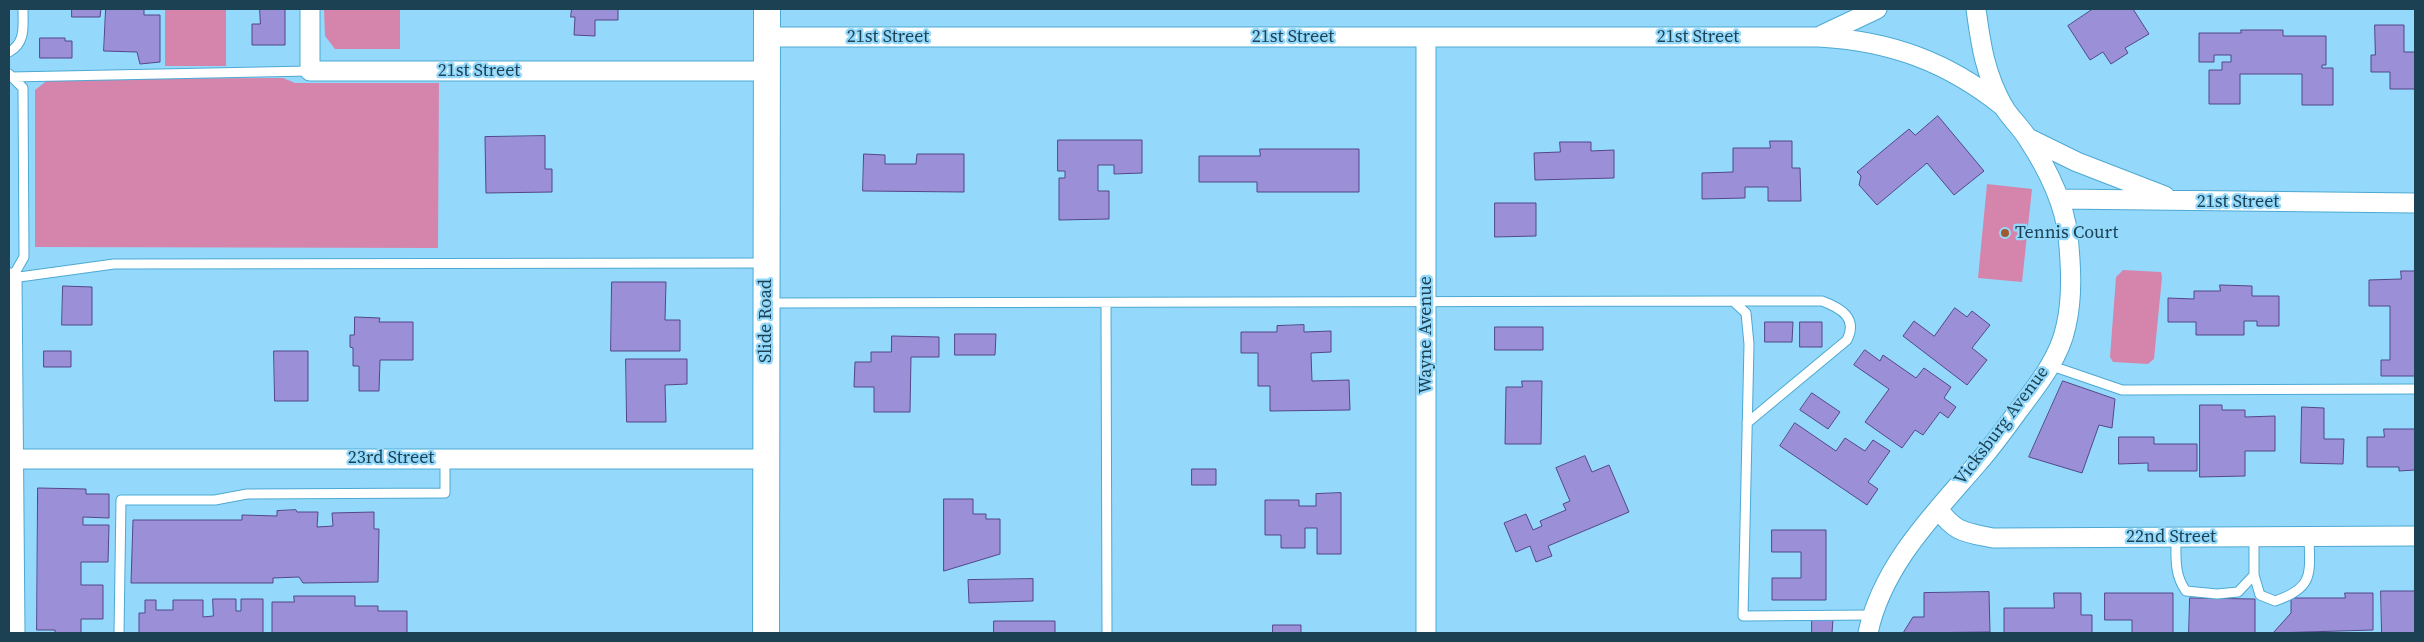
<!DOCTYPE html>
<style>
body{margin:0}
#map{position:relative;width:2424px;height:642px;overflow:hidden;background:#94d9fb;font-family:"Source Serif 4",serif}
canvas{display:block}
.frame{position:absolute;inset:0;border:10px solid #1b4153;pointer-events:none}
</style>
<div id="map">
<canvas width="2424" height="642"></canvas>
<div class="frame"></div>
</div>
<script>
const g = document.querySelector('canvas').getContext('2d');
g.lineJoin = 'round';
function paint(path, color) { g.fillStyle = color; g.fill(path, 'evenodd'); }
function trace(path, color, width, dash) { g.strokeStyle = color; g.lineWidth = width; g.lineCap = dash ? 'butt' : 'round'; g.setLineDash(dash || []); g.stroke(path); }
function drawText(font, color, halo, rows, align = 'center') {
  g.font = font + ' "Source Serif 4",serif'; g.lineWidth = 4.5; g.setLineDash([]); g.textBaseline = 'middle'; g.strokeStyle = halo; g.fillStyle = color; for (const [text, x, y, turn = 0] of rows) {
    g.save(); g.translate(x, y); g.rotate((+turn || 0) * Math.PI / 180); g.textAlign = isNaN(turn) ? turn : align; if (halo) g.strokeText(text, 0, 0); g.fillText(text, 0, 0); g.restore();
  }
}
const green = new Path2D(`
 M165,9H226V66H165Z
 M324,9H400V49H335L325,36Z
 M283,78L295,83H439L438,248L35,247V90L49,79Z
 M1987,184L2032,189L2022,282L1978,278Z
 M2123,270L2161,272L2162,277L2154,359L2148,364L2113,362L2110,357L2116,277Z`);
const building = new Path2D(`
 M72,9H101L100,17H72Z
 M106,9H144V15H160V62L140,64L137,52L104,51Z
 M260,9H285V45H252V24H260Z
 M572,9H618V20H595V36L574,35L575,17H571Z
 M2093,9H2133L2149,34L2125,48L2128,53L2111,64L2103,52L2090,60L2068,26Z
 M2375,25H2404V52H2415V89H2390V72H2371V55H2375Z
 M2241,30H2283V36H2326V65H2322V68H2333V105H2302V74H2240V104H2209V70H2222V62H2231V55H2214V62H2199V33H2241Z
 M40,38H65V41H72V58H40Z
 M1938,116L1984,171L1954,195L1927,163L1877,205L1859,185L1861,176L1857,172L1909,129L1915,135Z
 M545,136V169H552V192L486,193L485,137Z
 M1058,140H1142V173L1114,174V165H1098V191H1109V219L1059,220V178H1065V171H1058Z
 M1770,141H1792V168H1800L1801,201H1768V187H1745V198L1702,199V173L1733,172V148H1770Z
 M1560,142H1591V151L1614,150V178L1535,180L1534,153L1560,152Z
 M1260,149H1359V192H1257V182H1199V156H1260Z
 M864,154L885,155V164H916L917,154H964V192L863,191Z
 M1495,203H1536V236L1495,237Z
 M2401,271H2415V376H2381V360H2390V306H2369V280L2401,279Z
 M612,282H666L665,320H680V351H611Z
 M2220,285L2252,286V296H2279V326H2257V321H2244V335H2196V322H2168V298L2194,299V291H2220Z
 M63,286L92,287V325H62Z
 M1955,308L1967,317L1972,311L1990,325L1972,348L1987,360L1967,385L1903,336L1914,321L1934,336Z
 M355,317L380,318L379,322H413V360H380L379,391H359V366H353V348L350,347V335H354Z
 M1765,322H1793L1792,342H1765Z
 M1800,322H1822V347H1800Z
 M1304,325V332L1331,331V352L1311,353L1312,381L1349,380L1350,410L1270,411V386H1258V353H1241V332H1277V326Z
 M1495,327H1543V350H1495Z
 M955,334H996L995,355H955Z
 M892,336L939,337V357H911L910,412H874V387H854L855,362H871V352H891Z
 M1865,350L1880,361L1883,355L1916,378L1924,368L1951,387L1944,398L1956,407L1948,418L1940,412L1923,435L1915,430L1902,448L1865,422L1889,389L1854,365Z
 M44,351H71V367H44Z
 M274,351H308V401H275Z
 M626,359H687V384L665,385L666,422H627Z
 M1522,381H1542L1541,444H1505L1506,387H1522Z
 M2063,381L2115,399L2112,428L2099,425L2082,473L2029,457Z
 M1812,393L1840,412L1828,429L1800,410Z
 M2200,405H2222V410H2245V417L2275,416V451H2245V476L2200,477Z
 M2302,407L2324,408V439H2344L2343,464L2301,463Z
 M1795,423L1836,451L1845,438L1865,451L1873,440L1890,451L1868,482L1878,489L1867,505L1780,446Z
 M2384,429H2415V470L2399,471V467H2367V437H2384Z
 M2119,437H2154V444H2197V471H2148V463L2119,464Z
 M1585,456L1592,472L1609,465L1629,512L1548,546L1552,556L1536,562L1530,546L1516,552L1504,523L1526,514L1533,530L1542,526L1540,521L1566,510L1563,504L1570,501L1556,468Z
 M1192,469H1216V485H1192Z
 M38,488L86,489V494H109V518L83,517V525H109L108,562H81V585H103V619H81V633H55V630H37Z
 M1341,493V554H1317V528H1305V548H1281V535H1265V500H1299V506H1316V494Z
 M944,499H973V514H986V519H1000V554L944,571Z
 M296,510L297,512H318L317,527L333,526L332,513L374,512V529H379L378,582L303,583L299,577L273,578V583H131L133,520H242V515L277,516V511Z
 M1772,530H1826V600H1772V578H1801V552H1772Z
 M1033,579V601L969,603L968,580Z
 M2381,591H2415V633H2382Z
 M1989,592L1990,632L1903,633L1913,617H1924V593Z
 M2054,593H2081V615H2092V633H2004V608H2054Z
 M2105,593H2173V633H2132V620H2105Z
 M2345,593H2373V630L2273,633L2291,613V598H2345Z
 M294,596H355V606H378V611H407V633H272V602H294Z
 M2190,598L2255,599V633H2189Z
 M213,599H236V611H241V599H263V633H139V613H145V600H156V610H173V600H203V617L213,616Z
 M1812,619H1833L1832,633H1812Z
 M994,621H1055V633H994Z
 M1273,625H1301V633H1273Z`);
const lane = new Path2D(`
 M9,52C26,43 23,26 23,9
 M9,74L23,88L24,257L12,278
 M11,77L310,71
 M12,278L114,264L764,263
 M1733,301H1822C1841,308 1858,318 1847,340L1747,423
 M768,303L1733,301L1746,313L1749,344L1743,616L1871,615
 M1106,303L1107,633
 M2049,365L2122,390L2415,389
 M2176,537C2176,557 2174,575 2186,591L2217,594L2238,592L2254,575
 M2254,537V575L2260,595L2275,601C2314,588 2310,574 2309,537
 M119,633L121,500H215L247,494L445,493V458`);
const street = new Path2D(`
 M310,9V71H767
 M1822,35L1877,9
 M767,37H1819C1891,41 1948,62 2004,107
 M2028,138L2077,162L2165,196
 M2060,199L2415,203
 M9,278H12L15,633
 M15,459H766
 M1938,509C1956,533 1964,532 1993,538L2415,536
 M1426,633V37
 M1868,633C1882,566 1933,515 1977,464C1992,447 2005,429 2018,411C2037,386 2060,357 2066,326C2073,297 2071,265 2068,236C2064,201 2047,168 2028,139C2021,127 2010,118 2003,106C1985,73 1981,46 1976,9`);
const secondary = new Path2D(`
 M766,633L767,9`);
const markers = [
 [2005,233,5,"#9f5a2f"]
];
const streetNames = [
 ["21st Street",888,37],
 ["21st Street",1293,37],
 ["21st Street",1698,37],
 ["21st Street",479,71],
 ["21st Street",2238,202],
 ["Slide Road",766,321,-90],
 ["Wayne Avenue",1426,335,-90],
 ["Vicksburg Avenue",2002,426,-53],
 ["23rd Street",391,458],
 ["22nd Street",2171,537]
];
const poiNames = [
 ["Tennis Court",2015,233]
];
paint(green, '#d585ab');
paint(building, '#9b90d8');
trace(building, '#534688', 1);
trace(lane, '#4da9d2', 11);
trace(street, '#4da9d2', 21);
trace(secondary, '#4da9d2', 28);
trace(lane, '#fff', 9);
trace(street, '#fff', 19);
trace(secondary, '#fff', 26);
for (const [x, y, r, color] of markers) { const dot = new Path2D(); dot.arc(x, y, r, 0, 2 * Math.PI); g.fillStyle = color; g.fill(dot); trace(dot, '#94d9fb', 2); }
drawText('18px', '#1b4153', '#94d9fb', streetNames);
drawText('18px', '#1b4153', '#94d9fb', poiNames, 'left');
</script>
